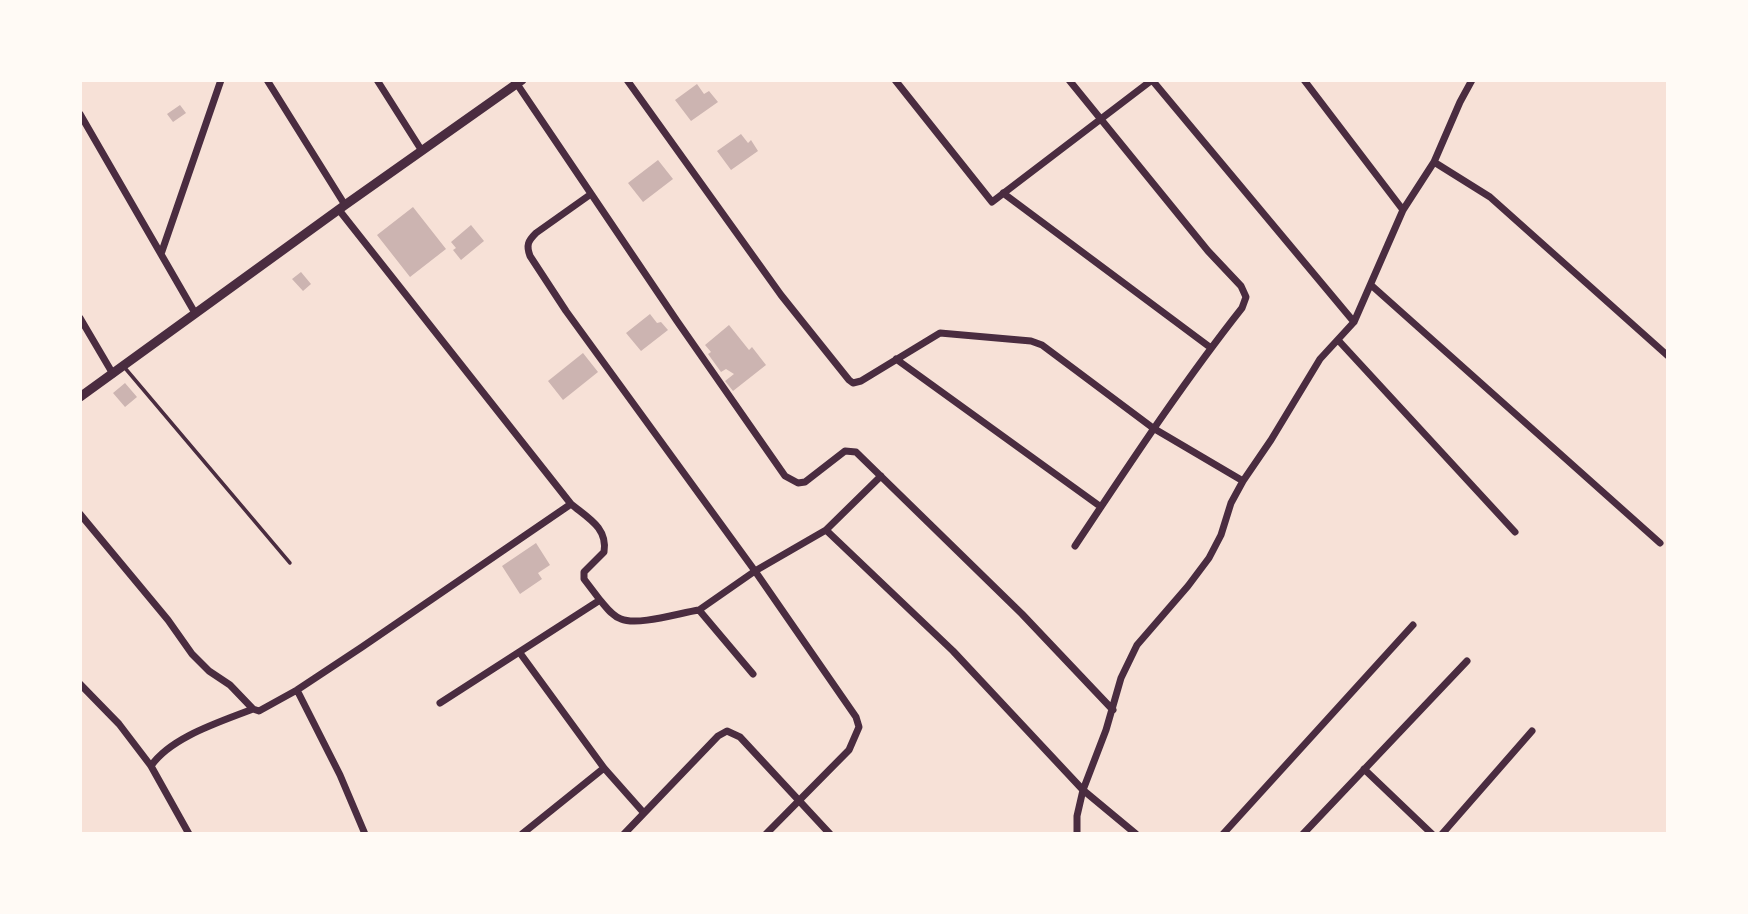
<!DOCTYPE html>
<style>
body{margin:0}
#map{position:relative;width:1748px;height:914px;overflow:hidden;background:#f7e1d7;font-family:"Alegreya Sans",sans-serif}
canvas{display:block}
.frame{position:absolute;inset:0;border:82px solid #fffaf5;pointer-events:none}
</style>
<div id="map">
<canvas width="1748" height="914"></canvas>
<div class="frame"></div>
</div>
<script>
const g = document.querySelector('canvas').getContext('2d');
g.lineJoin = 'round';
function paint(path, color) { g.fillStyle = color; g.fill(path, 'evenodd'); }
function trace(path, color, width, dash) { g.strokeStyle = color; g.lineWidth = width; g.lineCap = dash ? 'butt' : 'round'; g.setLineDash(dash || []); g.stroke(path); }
const building = new Path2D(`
 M697,84L704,94L709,91L718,102L691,121L675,100Z
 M180,105L186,113L173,122L167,114Z
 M741,134L748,143L751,140L758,151L731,170L717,151Z
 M658,160L673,179L643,202L628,183Z
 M413,207L446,249L410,277L377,235Z
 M471,225L484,241L461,260L453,250L456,248L451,242Z
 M301,272L311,284L303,291L292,279Z
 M650,314L657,323L661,322L668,330L641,351L626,333Z
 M729,325L749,350L752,347L766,365L733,391L725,381L734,374L726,369L721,372L708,354L711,352L705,345Z
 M583,353L598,372L563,400L548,381Z
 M125,383L137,397L125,407L113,393Z
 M536,543L550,565L538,573L542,579L520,594L502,566Z`);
const service = new Path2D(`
 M125,368L290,563`);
const minor = new Path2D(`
 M267,80L345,205
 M377,80L422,151
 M627,80L781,295L849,380L853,383L861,381L940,333L1031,341L1042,345L1153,428L1243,481
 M895,80L992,202L1152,80
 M1069,80L1208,251L1241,286L1246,297L1242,308C1182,384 1129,465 1075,546
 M1152,80L1354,322
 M1304,80L1403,210
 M517,84L677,321L785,476L798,483L805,482L845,451L856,452L1022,614L1113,710
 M80,114L195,313
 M1434,162L1490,197L1668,356
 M1003,193L1211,348
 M591,194L536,233C528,241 526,245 530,256L566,311L755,571L856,717L859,727L849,750L766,834
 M339,210L571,504
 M161,254L221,80
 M1371,285L1660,543
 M80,318L113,374
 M1338,340L1515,532
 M896,359L1101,507
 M80,514L168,620L192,654L209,671L230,685L253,709L259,711L297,690L362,647L571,504C588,518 608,528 604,552L584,572V579L600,600
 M826,530L953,651L1083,790L1136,834
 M699,610L755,571L826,530L881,476
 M520,653L604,768L643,812
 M80,684L119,724L151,766L189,834
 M297,690L340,775L365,834
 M440,703L600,600C606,607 612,616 621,619C638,626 679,613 699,610L753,674
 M151,766C171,737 220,722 253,709
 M1364,769L1432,834
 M522,834L604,768
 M624,834L718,736L727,731L740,737L830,834
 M1077,834V816L1083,790L1106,730L1121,678L1137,645L1188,586L1209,558L1221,535L1231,503L1243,481L1271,440L1320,359L1354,322L1403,210L1434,162L1460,102L1472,80
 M1223,834L1413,625
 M1303,834L1467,661
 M1442,834L1532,731`);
const tertiary = new Path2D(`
 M80,397L345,205L522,80`);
paint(building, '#ccb4b1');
trace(service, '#4a2c40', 3.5);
trace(minor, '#4a2c40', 7);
trace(tertiary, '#4a2c40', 9);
</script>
